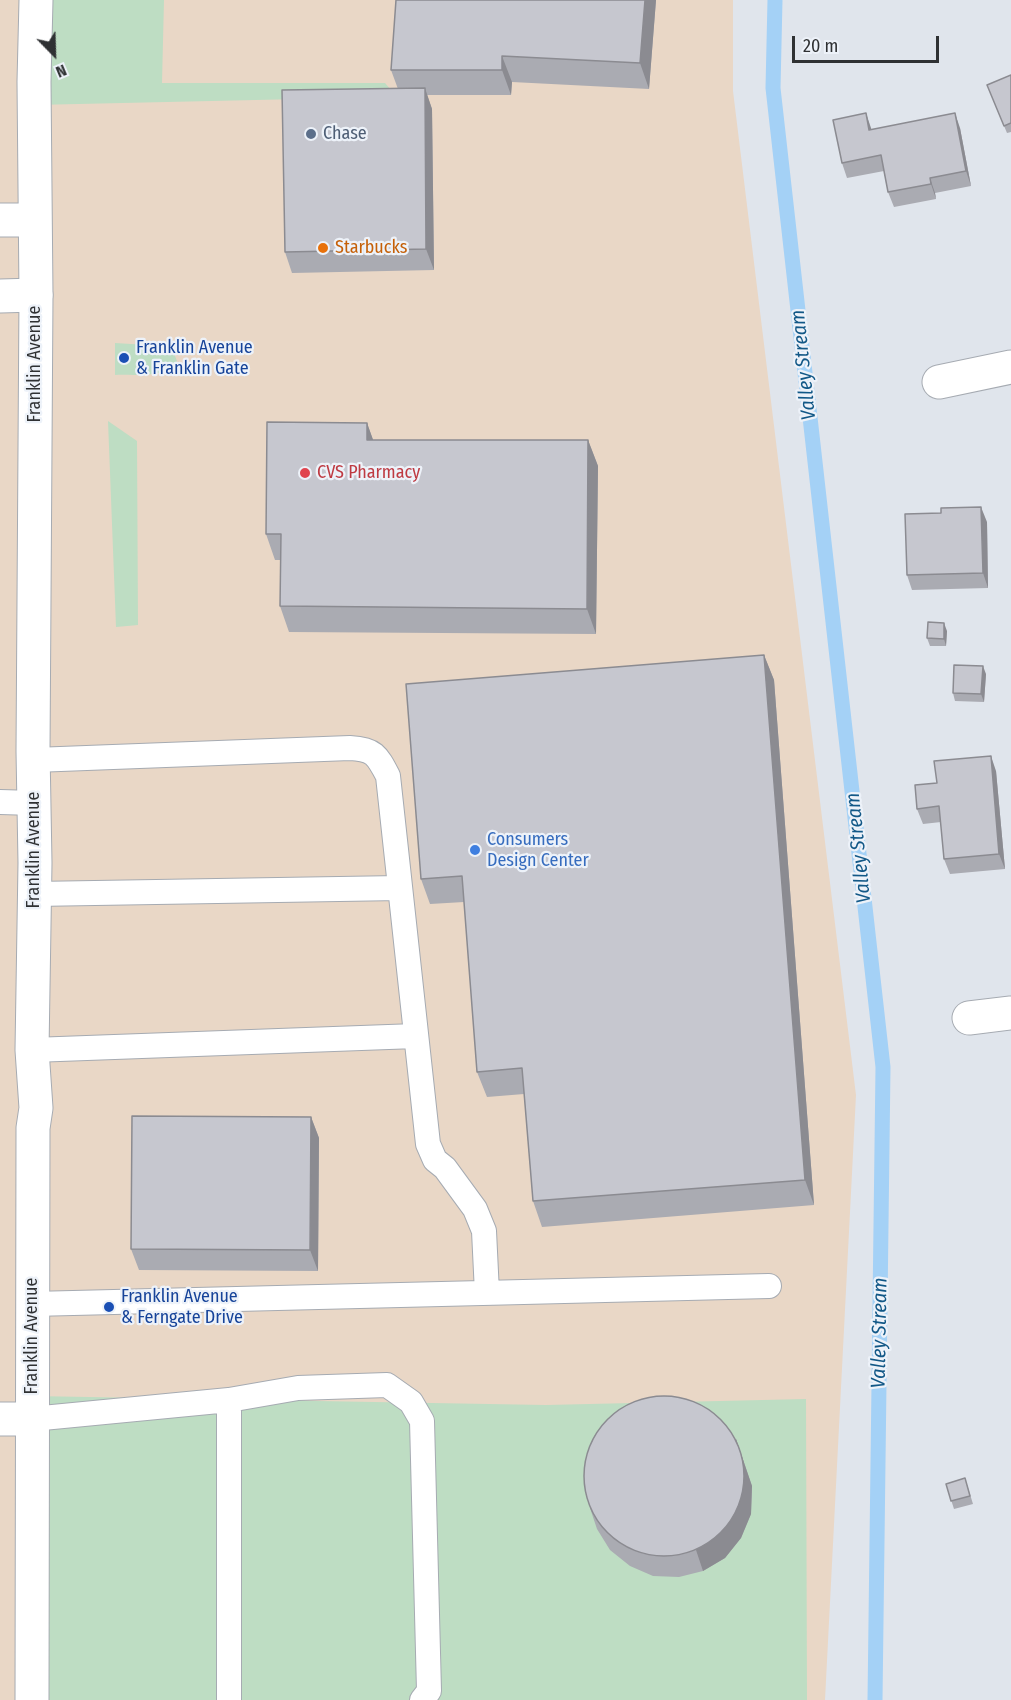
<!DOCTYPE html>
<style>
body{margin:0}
#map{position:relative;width:1011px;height:1700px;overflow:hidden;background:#e0e5ec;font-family:"Fira Sans Condensed",sans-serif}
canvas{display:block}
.north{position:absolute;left:24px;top:24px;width:60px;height:60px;-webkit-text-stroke:4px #edf2f9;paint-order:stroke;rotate:157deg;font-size:16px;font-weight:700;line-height:24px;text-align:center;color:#2f3133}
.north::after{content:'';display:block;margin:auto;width:21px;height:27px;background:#2f3133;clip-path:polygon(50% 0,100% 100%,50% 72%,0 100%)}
.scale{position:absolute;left:792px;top:36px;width:147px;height:27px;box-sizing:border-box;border:3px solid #2f3133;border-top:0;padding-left:8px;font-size:18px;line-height:21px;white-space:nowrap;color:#2f3133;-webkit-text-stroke:4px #edf2f9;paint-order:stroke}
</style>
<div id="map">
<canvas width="1011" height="1700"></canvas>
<div class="north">N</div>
<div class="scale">20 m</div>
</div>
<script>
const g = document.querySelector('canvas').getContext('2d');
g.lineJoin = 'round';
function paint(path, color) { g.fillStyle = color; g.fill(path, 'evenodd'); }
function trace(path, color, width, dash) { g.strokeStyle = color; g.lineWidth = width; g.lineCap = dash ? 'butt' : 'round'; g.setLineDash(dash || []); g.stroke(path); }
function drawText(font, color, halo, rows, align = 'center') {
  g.font = font + ' "Fira Sans Condensed",sans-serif'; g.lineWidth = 4.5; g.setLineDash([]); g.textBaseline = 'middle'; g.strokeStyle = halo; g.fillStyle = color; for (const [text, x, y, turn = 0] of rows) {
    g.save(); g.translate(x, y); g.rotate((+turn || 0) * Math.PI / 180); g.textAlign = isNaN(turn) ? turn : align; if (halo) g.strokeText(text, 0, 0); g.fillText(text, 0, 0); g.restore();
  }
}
const commercial = new Path2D(`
 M0,0H733V91L856,1095L825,1700H0Z`);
const green = new Path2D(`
 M34,0H164L162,83H385L391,90L389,97L34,105Z
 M115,343L164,346L173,351L177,361C169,379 132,374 115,375Z
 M108,421L137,441L138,625L116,627Z
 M32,1396L546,1405L806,1399L807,1700H32Z`);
const stream = new Path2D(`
 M775,0L773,88L883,1067L875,1700`);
const lane = new Path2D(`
 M34,760L350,748C374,749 377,755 388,776L428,1144L435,1160L445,1168L475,1209L484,1231L487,1293
 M0,802L34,803
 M34,894L400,888
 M32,1050L416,1036
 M32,1304L769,1286
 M229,1400L298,1388L387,1385L411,1402L422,1421L429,1691L422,1700
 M32,1419L229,1400V1700`);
const street = new Path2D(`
 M0,220H34
 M0,296L36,295
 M939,382L1011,367
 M969,1018L1011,1013
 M0,1419H32`);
const secondary = new Path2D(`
 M32,1700L33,1128L36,1108L32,1050L35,863L33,751L36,295L34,82L36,0`);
const wall = new Path2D(`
 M656,0L649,89L512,82L511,95H427L432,109L434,270L292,273L285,252L398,89L391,70Z
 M1011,75V132L1007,133L987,85Z
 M960,128L971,186L935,193L936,199L894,207L888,192L884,171L847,178L842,163L871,130Z
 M367,423L373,440H588L598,466L596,634L289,632L280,606L281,560H275L266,534Z
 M987,522L988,588L912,590L907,575Z
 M947,631L946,646H930L927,638Z
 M764,655L774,680L814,1205L542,1227L533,1201L524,1094L487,1097L477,1072L464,902L430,904L421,879Z
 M986,674L984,702L955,701L953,693Z
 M996,771L1005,869L950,874L944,859L941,822L923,824L917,809L937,783Z
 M311,1117L319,1138L318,1271L139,1270L131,1249Z
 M736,1439L752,1486L751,1514L741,1538L725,1558L703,1571L679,1577L653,1576L630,1566L610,1550L597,1529L590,1508Z
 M965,1478L973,1504L954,1509L946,1484Z`);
const shadedWall = new Path2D(`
 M645,0H656L649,89L640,63Z
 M502,56L512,82L511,95L502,70Z
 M425,88L432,109L434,270L426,249Z
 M866,113L871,128L874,145L869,130Z
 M955,113L960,128L971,186L966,171Z
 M930,178L935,193L936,199L931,184Z
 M367,423L376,448L367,440Z
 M588,440L598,466L596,634L587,609Z
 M981,507L987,522L988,588L983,573Z
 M944,623L947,631L946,646L944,639Z
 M764,655L774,680L814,1205L805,1180Z
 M983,666L986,674L984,702L981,694Z
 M991,756L996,771L1005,869L999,854Z
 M311,1117L319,1138L318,1271L310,1250Z
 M736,1439L752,1486L751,1514L741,1538L725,1558L703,1571L696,1550Z`);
const building = new Path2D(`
 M396,0H645L640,63L502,56V70H391Z
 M1011,75V123L1004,126L987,85Z
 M425,88L426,249L285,252L282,90Z
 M866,113L869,130L955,113L966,171L930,178L931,184L888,192L881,155L842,163L833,120Z
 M267,422L367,423V440H588L587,609L280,606L281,534H266Z
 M981,507L983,573L907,575L905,514L941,513V508Z
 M928,622L944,623V639L927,638Z
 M764,655L805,1180L533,1201L522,1068L477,1072L462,876L421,879L406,684Z
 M954,665L983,666L981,694L953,693Z
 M991,756L999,854L944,859L939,806L917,809L915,785L937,783L934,761Z
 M132,1116L311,1117L310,1250L131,1249Z
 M584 1476a80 80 0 1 1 160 0a80 80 0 1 1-160 0Z
 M965,1478L970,1496L951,1501L946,1484Z`);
const markers = [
 [311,134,6,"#5c6f8a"],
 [323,248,6,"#e8710a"],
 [124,358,6,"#1a4fb4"],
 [305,473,6,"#e0444e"],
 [475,850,6,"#3f7fe0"],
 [109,1307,6,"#1a4fb4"]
];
const serviceNames = [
 ["Chase",323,134]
];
const foodNames = [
 ["Starbucks",335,248]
];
const transitNames = [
 ["Franklin Avenue",136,348],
 ["& Franklin Gate",136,369],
 ["Franklin Avenue",121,1297],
 ["& Ferngate Drive",121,1318]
];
const streetNames = [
 ["Franklin Avenue",35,364,-90],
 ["Franklin Avenue",34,850,-90],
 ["Franklin Avenue",32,1336,-90]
];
const healthNames = [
 ["CVS Pharmacy",317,473]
];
const shopNames = [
 ["Consumers",487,840],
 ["Design Center",487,861]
];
const waterNames = [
 ["Valley Stream",804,365,-96],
 ["Valley Stream",859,848,-96],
 ["Valley Stream",880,1333,-89]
];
paint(commercial, '#e9d7c6');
paint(green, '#beddc3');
trace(stream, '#a4d1f6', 15);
trace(lane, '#a6abb2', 26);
trace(street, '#a6abb2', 35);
trace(secondary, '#a6abb2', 35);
trace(lane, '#fff', 24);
trace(street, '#fff', 33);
trace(secondary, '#fff', 33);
paint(wall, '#aaabb2');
paint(shadedWall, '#8b8b91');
paint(building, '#c6c7cf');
trace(building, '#8b8b91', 1.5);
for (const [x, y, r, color] of markers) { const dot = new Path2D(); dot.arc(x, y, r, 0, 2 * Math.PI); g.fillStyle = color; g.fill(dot); trace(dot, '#edf2f9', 2); }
drawText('18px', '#4e5e75', '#edf2f9', serviceNames, 'left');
drawText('18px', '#c56008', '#edf2f9', foodNames, 'left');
drawText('18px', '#164399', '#edf2f9', transitNames, 'left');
drawText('18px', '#2f3133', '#edf2f9', streetNames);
drawText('18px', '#be3a42', '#edf2f9', healthNames, 'left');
drawText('18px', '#366cbe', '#edf2f9', shopNames, 'left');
drawText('italic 20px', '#125887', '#edf2f9', waterNames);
</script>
